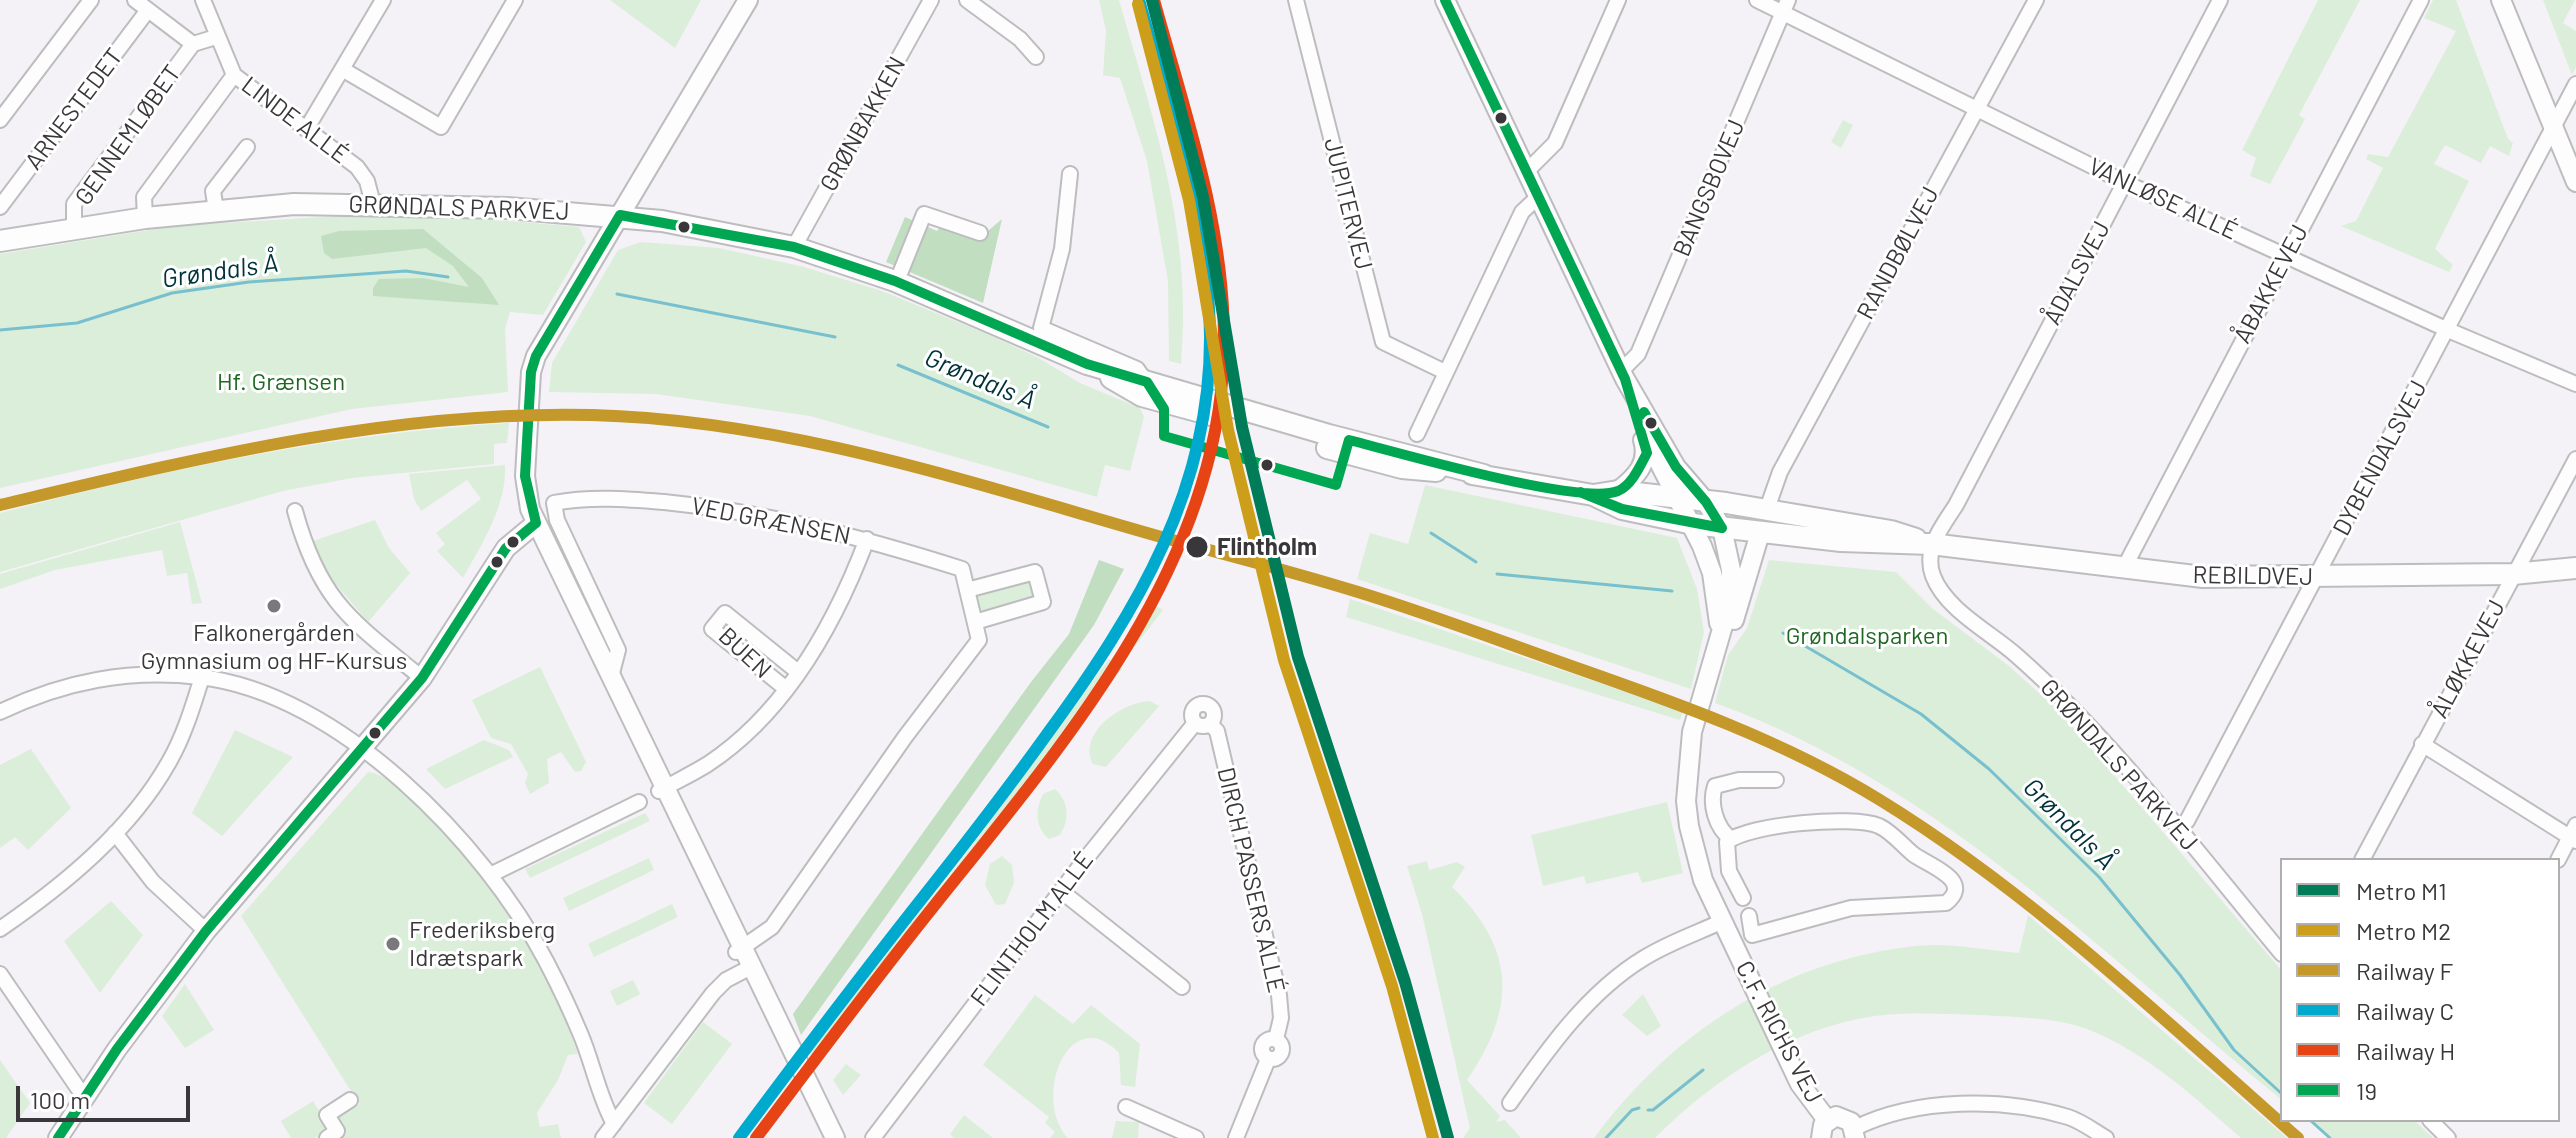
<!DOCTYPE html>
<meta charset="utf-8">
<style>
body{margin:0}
#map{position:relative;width:2576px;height:1138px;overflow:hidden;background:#f4f2f6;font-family:Barlow,sans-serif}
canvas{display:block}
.legend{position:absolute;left:2280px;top:858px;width:280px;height:264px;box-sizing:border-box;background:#fff;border:2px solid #b0afb0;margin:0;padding:10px 14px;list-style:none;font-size:24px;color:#39373a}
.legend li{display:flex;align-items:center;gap:16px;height:40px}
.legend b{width:40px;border:2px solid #b0afb0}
.scale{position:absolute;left:16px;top:1086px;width:174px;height:36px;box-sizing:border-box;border:4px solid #39373a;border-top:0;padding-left:10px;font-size:24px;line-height:28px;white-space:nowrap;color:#39373a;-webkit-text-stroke:6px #fff;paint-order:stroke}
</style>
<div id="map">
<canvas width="2576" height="1138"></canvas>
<ul class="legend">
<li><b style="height:10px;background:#007d58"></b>Metro M1</li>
<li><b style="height:10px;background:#cc9e1a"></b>Metro M2</li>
<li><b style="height:10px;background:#c4982b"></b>Railway F</li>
<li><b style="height:10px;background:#00a9ce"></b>Railway C</li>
<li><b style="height:10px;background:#e64415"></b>Railway H</li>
<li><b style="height:10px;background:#00a651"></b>19</li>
</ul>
<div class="scale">100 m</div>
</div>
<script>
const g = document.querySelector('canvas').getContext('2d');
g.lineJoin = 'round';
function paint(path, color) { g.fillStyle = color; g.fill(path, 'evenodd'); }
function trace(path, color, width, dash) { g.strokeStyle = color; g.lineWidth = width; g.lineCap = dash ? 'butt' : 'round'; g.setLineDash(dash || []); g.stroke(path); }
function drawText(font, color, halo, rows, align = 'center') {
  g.font = font + ' Barlow,sans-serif'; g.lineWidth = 6; g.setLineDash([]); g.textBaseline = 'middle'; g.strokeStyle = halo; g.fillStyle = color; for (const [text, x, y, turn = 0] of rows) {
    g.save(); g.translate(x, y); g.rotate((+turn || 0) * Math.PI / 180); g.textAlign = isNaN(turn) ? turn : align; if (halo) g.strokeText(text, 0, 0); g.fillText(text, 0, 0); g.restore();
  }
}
const green = new Path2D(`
 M610,0H701L675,48Z
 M1099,0H1119C1155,126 1193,232 1181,364L1169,361L1168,281L1147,161L1120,78L1103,75L1106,31Z
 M2318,0H2360L2299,115L2305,119L2270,184L2250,176L2256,158L2242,150Z
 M2433,0H2456L2508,139L2513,143L2509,156L2490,146L2481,163L2445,145L2434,164L2469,181L2435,249L2453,265L2449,272L2341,226L2356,221L2383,168L2366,159L2368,154L2388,157L2456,31L2424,18Z
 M2543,0H2575L2563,23L2576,31V67L2572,75Z
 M1843,120L1853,125L1841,148L1831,142Z
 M372,214L463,217L579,227L586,242L543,315L510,312L505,329L508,392L352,409L0,488V254L174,226Z
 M641,242L719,248L804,267L882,291L987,334L1037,357L1080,383L1140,408L1144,417L1130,471L1105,465L1097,497L810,416L656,394L549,392L552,363L618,250Z
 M509,423L507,443L494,444V464L352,478L283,491L0,572V513C171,468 332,434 509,423Z
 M505,465C507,505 482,544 463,578L437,551L445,544L436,533L481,499L467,480L421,511L414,499L409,474Z
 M1425,485L1677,538L1697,589L1704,632L1691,689L1357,579L1370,533L1408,544Z
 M375,520L389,548L410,573L368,622L329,576L313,541Z
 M180,522L202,603L192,604L187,573L167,576L162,550L55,570L0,589V574Z
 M1769,560L1896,572L1933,609L2009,666L2060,712L2282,971V1100C2103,955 1937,783 1715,703L1728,655L1747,628Z
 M1031,579L1037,599L983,614L975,599L979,594Z
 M1350,599L1683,711L1680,720L1346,617Z
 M1153,604L1163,610L1125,659L1122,657Z
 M1109,659L1122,669L818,1065L809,1050L958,865Z
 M540,667L586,762L581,771L575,772L561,752L547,759L549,783L530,794L525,783L528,774L511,744L491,738L472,700Z
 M1150,701L1159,706L1106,767L1093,764C1077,732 1123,702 1150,701Z
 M235,730L293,757L222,836L192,813Z
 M484,740L509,750L513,757L445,789L426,769Z
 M31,749L71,808L28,850L15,837L0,848V765Z
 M368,772C389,775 403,793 418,807C491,875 544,960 578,1054L568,1055L558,1080L537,1113L540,1127L558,1124L561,1138H341L347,1133L337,1118L359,1104L241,916Z
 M1055,789C1069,802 1070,819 1060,835L1049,839C1035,827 1035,810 1043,794Z
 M1667,802L1683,873L1642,883L1638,872L1586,884L1584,876L1543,886L1531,835Z
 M645,813L650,821L530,878L525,869Z
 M1002,856L1012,865L1014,883L1005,904L996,905L985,885L990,864Z
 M649,858L654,870L569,911L563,898Z
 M1427,861L1429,870L1457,862L1465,867L1452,887C1516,949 1517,1008 1467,1080L1500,1116L1496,1122L1505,1120L1521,1138H1463L1470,1128L1422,914L1407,866Z
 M111,901L143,935L100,993L64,941Z
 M672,904L678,917L594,957L588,944Z
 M2028,915L2287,1138H2241C2194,1097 2146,1052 2087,1029C2054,1017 2013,1017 1979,1015C1945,1014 1908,1012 1875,1016C1790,1028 1714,1079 1655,1138H1594C1673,1032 1781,961 1915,946C1948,942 1986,950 2019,953Z
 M633,980L640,994L617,1006L610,991Z
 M185,984L214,1030L185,1048L162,1016Z
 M1643,994L1661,1026L1647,1036L1622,1015Z
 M1035,995L1073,1024L1091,1005L1140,1044L1135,1087L1121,1085L1119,1053C1070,1001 1031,1097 1068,1138H1050L1055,1132L1045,1123L1049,1117L983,1065Z
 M703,1022L732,1044L672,1124L644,1103Z
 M0,1060L30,1103L6,1138H0Z
 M846,1064L861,1075L843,1095L833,1080Z
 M313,1101L330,1128L315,1138H291L281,1121Z
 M964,1115L993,1138H954L950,1134Z
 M2307,1120H2414L2433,1138H2330Z
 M1116,1121L1139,1122L1138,1138H1112Z`);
const forest = new Path2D(`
 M905,217L937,231L943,223L982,236L1002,219L983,303L886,262Z
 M423,229L482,278L499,305L373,296V288L379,279L423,278L469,287L453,266L426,248L332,259L324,253L321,236L339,231Z
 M1099,560L1124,569L1094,625L801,1035L793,1014L1031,682L1069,634Z`);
const stream = new Path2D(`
 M617,294L835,337
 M0,330L77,323L172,293L249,282L406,271L448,277
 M898,365L1048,427
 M1431,533L1476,562
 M1497,574L1672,591
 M1783,633L1921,714L1989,769L2099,877L2180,975L2234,1050L2282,1094
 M1648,1110H1653L1703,1070
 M2310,1120L2330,1138
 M1606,1138L1632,1110L1639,1108`);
const street = new Path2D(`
 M135,0L193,44L216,37
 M203,0L234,75L357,167L367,181L373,204
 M967,0L1020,39L1036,57
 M1296,0L1383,342L1445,372
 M1757,0L2126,183L2448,330L2576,384
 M2220,0L1956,505C1942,527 1923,549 1933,576C1946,610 1990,632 2016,655C2116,743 2197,852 2282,954
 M342,69L441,127L515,0
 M0,120L91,0
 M307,128L383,0
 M1527,171L1555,143L1618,0
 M1070,174L1062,249L1041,328L1137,369L1144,379
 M0,207L148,10
 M216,210L213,191L247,147
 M145,218L144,197L234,75
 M74,229V204L193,44
 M794,247L931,0
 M901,271L924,214L980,233
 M1621,371L1638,354L1788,0
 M1417,434L1522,212L1539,196
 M1767,509L1780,472L2036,0
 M295,511C320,602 352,621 422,678
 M2124,568L2421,0
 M967,590L1035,572L1043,602L975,622
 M612,673L618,650L557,520L554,503C591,496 627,499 664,502C767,512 864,538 962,569L979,640L905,737L772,927L736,952
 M785,688L712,629L725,613L798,672
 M1192 715a11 11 0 1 1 22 0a11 11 0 1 1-22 0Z
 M0,712C65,681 128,669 200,677C339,693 484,843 546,961C558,984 570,1009 580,1033C593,1063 598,1095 614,1124
 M1210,724L1217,731L1279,995L1281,1018L1276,1039
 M2422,744L2576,841
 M659,791C675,782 692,774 708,764C785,713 835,624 867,539
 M2178,829L2187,821L2576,84
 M115,833L153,882L206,931
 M1731,839C1716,828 1709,804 1715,786L1739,780H1776
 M2362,860L2576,459
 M2558,860L2576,825
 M490,875L639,802
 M1061,891L1182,987
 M1743,898L1729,871L1727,842C1749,824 1853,815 1879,826C1892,832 1902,845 1913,854C1927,865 1975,880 1946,903L1851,908L1752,935L1749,916
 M0,929C64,885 130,831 169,762C184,736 193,706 202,677
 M0,974L84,1097
 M1262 1049a10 10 0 1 1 20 0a10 10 0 1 1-20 0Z
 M1510,1103C1547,1050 1588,992 1644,958C1668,943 1697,933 1723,921
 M1126,1107L1196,1138
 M2430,1120L2448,1138
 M1855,1128C1916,1098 2002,1097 2068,1117C2081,1121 2094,1131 2106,1138
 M327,1138L337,1131L327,1115L350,1100
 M603,1138L713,993L726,980L753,966
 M873,1138L1080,866L1195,723
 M1236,1138L1268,1059`);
const secondary = new Path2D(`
 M748,0L536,356L531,372L525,476L530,509L835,1138
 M1445,0L1625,379L1676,467L1706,502L1722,528L1731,570L1729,605L1692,732L1686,801L1689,826L1703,880L1758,996L1800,1084L1827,1120
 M2501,0L2576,182
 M1646,437L1702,546L1712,573L1719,623
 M1618,491C1636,477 1650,463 1643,440
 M1734,620L1760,533
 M58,1138L117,1049L206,931L422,678L506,548L536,523
 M1821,1138L1823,1125L1836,1116L1851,1122L1855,1138`);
const primary = new Path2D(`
 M0,241L145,218L294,204L507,208L662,221L794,247L895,281L1087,364L1329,435L1484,475
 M1111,378L1142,396L1219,417
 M1327,448L1402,468L1436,471
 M1472,474L1593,495L1622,509L1693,524L1841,541L1931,544L2203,577L2513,574L2576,568
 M1593,495L1618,491L1726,503L1891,531L1916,539`);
const bus1 = new Path2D(`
 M620,215L794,247L895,281L1087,364L1147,382L1164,409V436L1336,485L1349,440C1397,452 1580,506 1618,491C1632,485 1640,466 1647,453L1625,379L1445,0
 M1644,412L1676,467L1706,502L1722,528
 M1580,492L1622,509L1722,528
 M536,523L525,476L531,372L536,356L620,215
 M58,1138L117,1049L206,931L422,678L506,548L536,523`);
const rail1 = new Path2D(`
 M0,505C194,459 391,410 592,415C788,420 978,485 1165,538C1230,556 1294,572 1358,592C1430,614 1500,641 1571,666C1677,703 1784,741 1880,800C2033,894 2164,1020 2298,1138`);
const rail2 = new Path2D(`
 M739,1138C797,1060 856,982 916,906C962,848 1007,790 1050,730C1137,611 1211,488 1210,336C1209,221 1169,109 1139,0`);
const rail3 = new Path2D(`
 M756,1138C815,1060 873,982 934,906C1066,741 1226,559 1224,335C1223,220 1184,109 1154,0`);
const metro1 = new Path2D(`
 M1152,0L1203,197L1242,427L1298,657L1405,982L1448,1138`);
const metro2 = new Path2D(`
 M1138,4L1189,200L1228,430L1284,660L1392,986L1433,1138`);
const markers = [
 [1501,118,7,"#39373a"],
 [684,227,7,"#39373a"],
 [1651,423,7,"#39373a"],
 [1267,465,7,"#39373a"],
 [513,542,7,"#39373a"],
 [1197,547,12,"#39373a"],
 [497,562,7,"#39373a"],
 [274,606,8,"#7a787c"],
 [375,733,7,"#39373a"],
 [393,944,8,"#7a787c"]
];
const streetNames = [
 ["ARNESTEDET",74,109,-53],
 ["LINDE ALLÉ",295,120,37],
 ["GRØNBAKKEN",863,124,-61],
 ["GENNEMLØBET",128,135,-55],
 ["BANGSBOVEJ",1709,188,-67],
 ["VANLØSE ALLÉ",2163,199,25],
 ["JUPITERVEJ",1348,204,76],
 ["GRØNDALS PARKVEJ",459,208,2],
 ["RANDBØLVEJ",1898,253,-62],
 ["ÅDALSVEJ",2077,273,-62],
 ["ÅBAKKEVEJ",2271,284,-62],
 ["DYBENDALSVEJ",2380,458,-62],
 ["VED GRÆNSEN",771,521,11],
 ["REBILDVEJ",2253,576,1],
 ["BUEN",745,653,43],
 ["ÅLØKKEVEJ",2468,659,-62],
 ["GRØNDALS PARKVEJ",2119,765,48],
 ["DIRCH PASSERS ALLÉ",1251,880,77],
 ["FLINTHOLM ALLÉ",1032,929,-53],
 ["C.F. RICHS VEJ",1779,1032,62]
];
const parkNames = [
 ["Hf. Grænsen",281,382],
 ["Grøndalsparken",1867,636]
];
const stopNames = [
 ["Flintholm",1217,547]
];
const poiNames = [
 ["Falkonergården",274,633],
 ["Gymnasium og HF-Kursus",274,661],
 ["Frederiksberg",409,930,"left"],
 ["Idrætspark",409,958,"left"]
];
const waterNames = [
 ["Grøndals Å",220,271,-8],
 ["Grøndals Å",980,379,23],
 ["Grøndals Å",2069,824,45]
];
paint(green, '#dbeeda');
paint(forest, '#c1dec1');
trace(stream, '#78c0ce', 3);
trace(street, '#bdbcbf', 18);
trace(secondary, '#bdbcbf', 22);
trace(primary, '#bdbcbf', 24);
trace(street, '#fdfdfe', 14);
trace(secondary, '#fdfdfe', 18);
trace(primary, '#fdfdfe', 20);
trace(bus1, '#00a651', 10);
trace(rail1, '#c4982b', 12);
trace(rail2, '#00a9ce', 12);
trace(rail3, '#e64415', 12);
trace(metro1, '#007d58', 12);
trace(metro2, '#cc9e1a', 12);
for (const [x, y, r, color] of markers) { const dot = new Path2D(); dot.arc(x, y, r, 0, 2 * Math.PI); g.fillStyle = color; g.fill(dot); trace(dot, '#fff', 3); }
drawText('24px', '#39373a', '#fff', streetNames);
drawText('24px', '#1e6822', '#fff', parkNames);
drawText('bold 24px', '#39373a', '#fff', stopNames, 'left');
drawText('24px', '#39373a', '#fff', poiNames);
drawText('italic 26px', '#00323a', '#fff', waterNames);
</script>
